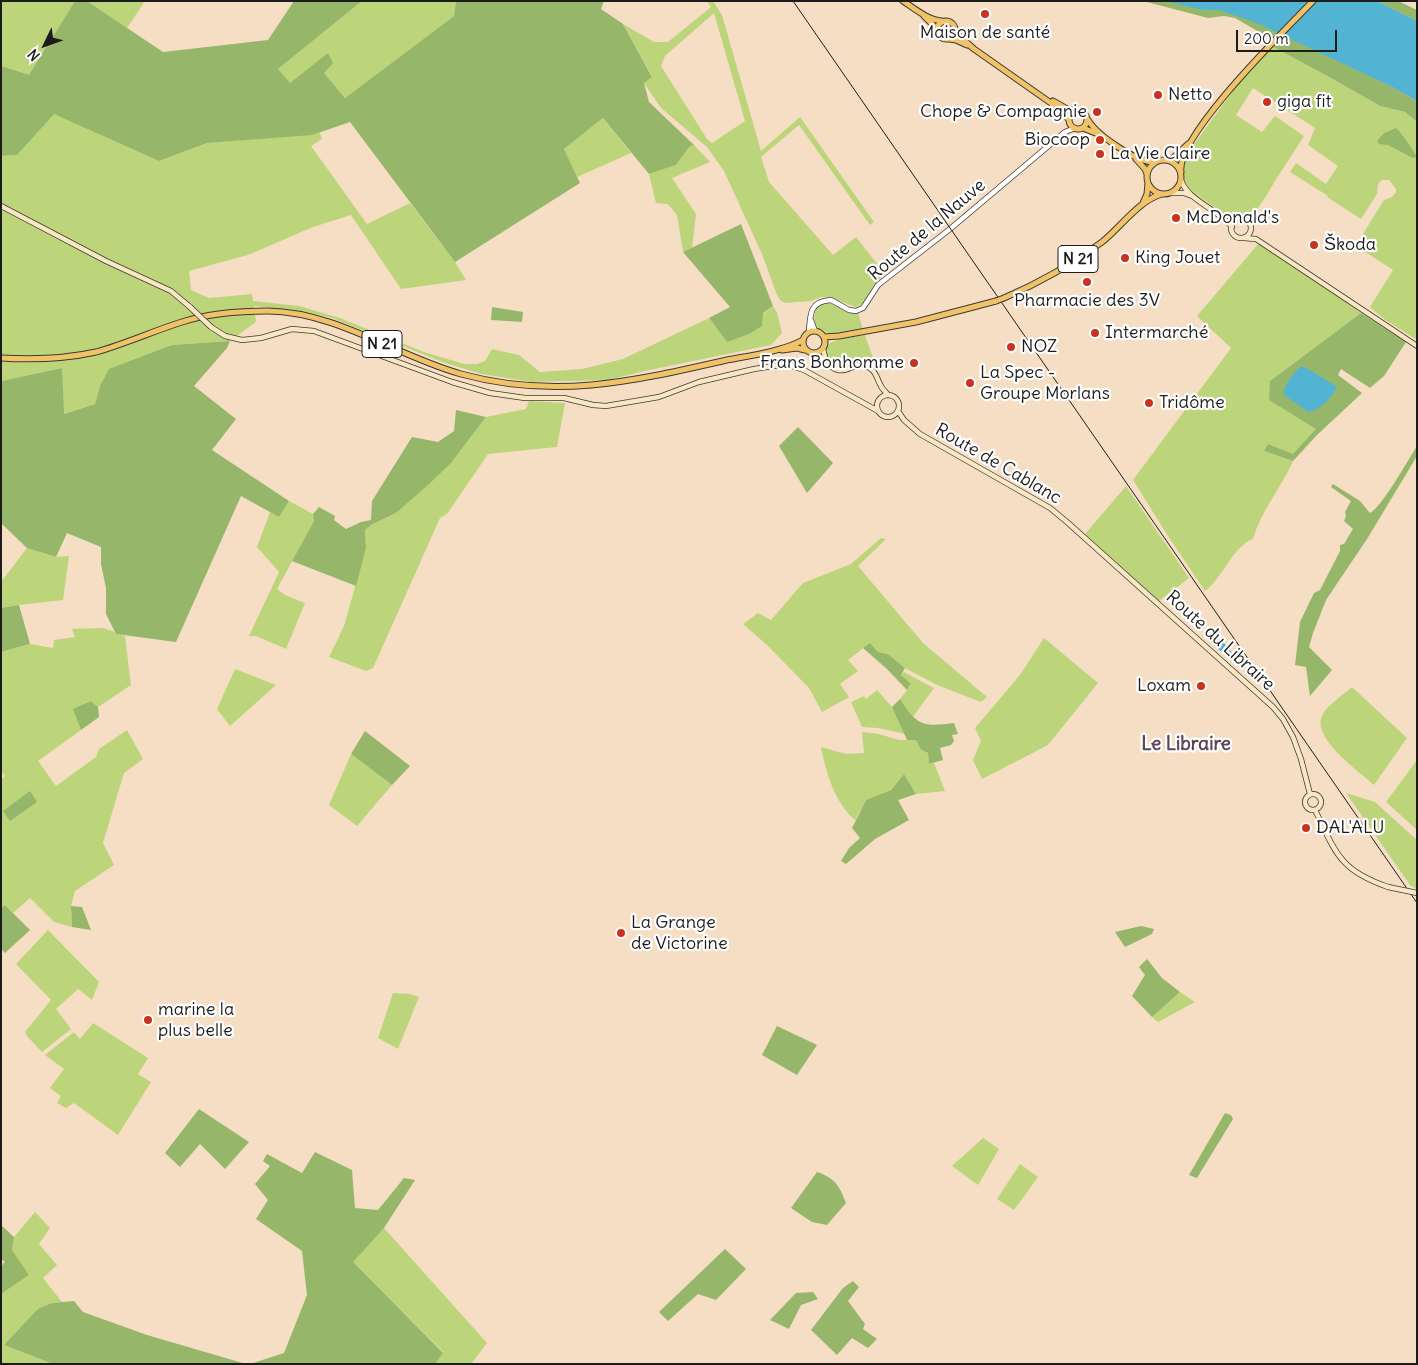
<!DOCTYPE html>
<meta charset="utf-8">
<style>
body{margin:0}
#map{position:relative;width:1418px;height:1365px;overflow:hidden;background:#f5dec4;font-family:Delius,sans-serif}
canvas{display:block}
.frame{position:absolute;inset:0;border:2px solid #1c1c1c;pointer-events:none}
.north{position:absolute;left:20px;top:20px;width:50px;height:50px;-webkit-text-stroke:4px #fff;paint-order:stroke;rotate:228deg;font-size:14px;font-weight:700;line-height:20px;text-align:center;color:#1c1c1c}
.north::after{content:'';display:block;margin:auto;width:18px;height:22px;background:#1c1c1c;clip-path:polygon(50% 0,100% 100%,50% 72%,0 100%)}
.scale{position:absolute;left:1236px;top:30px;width:101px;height:22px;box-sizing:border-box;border:2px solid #1c1c1c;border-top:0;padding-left:6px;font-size:15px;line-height:18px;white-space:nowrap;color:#1c1c1c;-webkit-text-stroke:4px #fff;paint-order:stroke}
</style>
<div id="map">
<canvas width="1418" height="1365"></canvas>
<div class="frame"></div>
<div class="north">N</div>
<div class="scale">200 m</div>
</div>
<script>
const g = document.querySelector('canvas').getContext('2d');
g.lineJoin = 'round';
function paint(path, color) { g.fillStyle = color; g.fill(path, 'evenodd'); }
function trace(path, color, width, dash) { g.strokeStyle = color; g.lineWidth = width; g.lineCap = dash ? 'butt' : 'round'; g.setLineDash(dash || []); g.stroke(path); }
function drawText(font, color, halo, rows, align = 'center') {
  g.font = font + ' Delius,sans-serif'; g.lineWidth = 4.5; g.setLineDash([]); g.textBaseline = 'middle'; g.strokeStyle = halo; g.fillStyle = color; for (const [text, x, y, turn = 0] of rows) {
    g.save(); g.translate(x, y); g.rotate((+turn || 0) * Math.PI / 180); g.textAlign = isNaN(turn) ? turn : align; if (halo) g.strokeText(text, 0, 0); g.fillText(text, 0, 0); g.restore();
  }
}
const green = new Path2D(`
 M1,1H75L29,76L1,66Z
 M87,1H145L127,28Z
 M362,1H456L454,16L345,98L324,73L289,83L278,69Z
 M707,1H713L722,15L761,151L800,117L874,222L870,225L799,125L761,157L769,182L833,255L856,237L885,274L874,285L863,303L856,307L828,297H821L811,301L785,303L781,301L777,295L762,254L724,171L707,147L661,108L644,83L652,76L623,24L654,42H668L711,7ZM714,13L745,121L712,143L707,139L661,66L665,56Z
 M1273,47L1331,78L1380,106L1405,112L1417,122V340L1384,319L1370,307L1393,270L1359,248L1358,242L1384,200L1392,197L1396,192V189L1389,180H1382L1378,184L1377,194L1361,219L1327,197L1328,196L1290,172L1296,163L1326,184L1338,166L1308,145L1315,128L1253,88L1236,115L1262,132L1275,116L1304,136L1275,181L1265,198L1255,212L1237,216L1224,214L1189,189L1184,181L1183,162L1195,143L1245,74Z
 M53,113L159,161L207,143L320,133L322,139L311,146L367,224L410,203L455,262L466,280L401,289L351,215L313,227L248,255L189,271L191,290L209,298L252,294L253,301L299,306L340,318L424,352L464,364H477L485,361L492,349L519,355L540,372L582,369L623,359L709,318L727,342L773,306L777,313L782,333L771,345L645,371L608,380L531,382L482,374L445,363L332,318L306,312L254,306L256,322L230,341L172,345L100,386L95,404L63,414L62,368L1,381V156L17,155Z
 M603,118L631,153L577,177L564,149Z
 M694,145L710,162L672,178L696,214L692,248L683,252L677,215L668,204L656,203L649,174L676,165L690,146Z
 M1259,243L1319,283L1361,313L1270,381V400L1317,429L1293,455L1268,444L1264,451L1293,461C1281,488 1261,511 1253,539C1233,546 1223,578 1205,591L1166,533L1133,480L1231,348L1197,316Z
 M827,303C840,304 843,314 858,313L863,329L829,334L817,327C812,315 814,307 827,303Z
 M865,335L877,369L860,361C848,364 831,374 827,356C827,353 825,348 828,345C834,338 857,337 865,335Z
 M529,401L565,403L557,447L488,454L447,514L440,518L373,668L366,671L329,657L344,626L366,548L365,530L371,525L396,513L451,463L486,417L526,409Z
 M1126,486L1189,578L1159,601L1085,534Z
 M289,501L313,514L314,521L277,589L285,595L305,603L286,649L256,636H249L279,572L257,547L270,512L279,517Z
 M881,538L886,539L858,566L923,643L987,697L981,702L937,685L905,668L888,654L878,652L870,643L848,660L858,671L840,684L849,697L822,712L809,688L767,645L743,624L758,613L771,620L803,583L851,564Z
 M27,548L56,557L69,556L63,600L19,605L1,608V582Z
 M103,628L115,632L116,634L125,636L131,685L98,707L91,701L74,709L81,730L38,761L56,786L96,757L99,749L127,730L143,759L124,773L103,843L114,865L75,891L71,906L72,927L54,922L30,898L13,913L5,905L1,908V780L5,776L1,771V652L30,644L53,648L54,640L75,637L72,629Z
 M1044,638L1098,683L1048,745L982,779L973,760L981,741L975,728L1020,675Z
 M235,669L276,685L230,726L217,709Z
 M904,672L934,688L912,718L900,699L911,685L901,675Z
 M1352,687L1407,738L1374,785C1359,771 1309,737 1323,714C1327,706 1345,693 1352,687Z
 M877,690L892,707L905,734L878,728L862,727L851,702L864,696L866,699Z
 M862,732L879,734L899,740H916L921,750L928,753L929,764L934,763L945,791L916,794L904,774L891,790L866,800L855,820C835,803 826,773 821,747L846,754L864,753Z
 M351,754L392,785L357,826L329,805Z
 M1417,760V830L1386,802Z
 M1346,793L1375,802L1417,840L1416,889L1410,885Z
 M48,930L99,982L92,1000L78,989L56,1009L71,1029L42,1052L27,1036L25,1032L51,1000L16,964Z
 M1180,992L1195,1002L1158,1022L1152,1017Z
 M393,993L410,994L419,997L398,1049L378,1038Z
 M93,1023L148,1058L138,1074L151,1082L118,1135L74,1103L66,1108L57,1103L61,1096L50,1088L64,1069L45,1055L74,1032L80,1039Z
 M983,1138L999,1149L978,1185L952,1166Z
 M1020,1164L1038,1177L1014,1210L997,1199Z
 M35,1212L50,1228L39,1244L57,1265L43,1278L62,1302L52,1303L4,1345L53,1364H1V1294L29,1275L11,1250L14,1237Z
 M384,1228L487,1343L471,1364H435L443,1352L352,1262Z`);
const forest = new Path2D(`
 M75,1H87L163,52L268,40L294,1H362L278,69L290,83L328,53L333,63L324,73L345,98L454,16L456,1H604L601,9L623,24L652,77L644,83L649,102L694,145L690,146L676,165L649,174L603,118L564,149L580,183L455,262L350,122L312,135L207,143L159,161L54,114L17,155L1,156V66L29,75Z
 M1143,1H1218L1273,26L1278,32L1271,39L1235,18L1224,16L1208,18Z
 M1377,1H1398L1417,10V21Z
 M1285,35L1390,86L1417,101V122L1405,112L1380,106L1331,78L1273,47Z
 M1396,128C1400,131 1414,151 1417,157L1413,158L1388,145L1379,144L1377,141L1384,133Z
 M741,224L773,306L763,313L762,326L749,334L727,342L709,318L730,307L683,252Z
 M492,307L523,312L522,322L491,320Z
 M1361,313L1406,342L1384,376L1370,388L1341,369L1338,375L1362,393L1317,435L1293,461L1264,451L1268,444L1293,454L1316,429L1269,400L1270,381Z
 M230,341L227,348L194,386L236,419L212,450L289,501L279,517L241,496L176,642L116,634L106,614V588L101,564V547L67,533L56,557L27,548L1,523V381L62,368L64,414L95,404L100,386L109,369L172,345Z
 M456,410L486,417L451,463L428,485L396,513L371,525L365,530L366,548L356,586L292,561L314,521L313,514L319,507L335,516L334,520L346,529L361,522L371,520L372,501L412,437L438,442L454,431Z
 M798,427L833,463L807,493L779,446Z
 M1417,446V456L1367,539L1326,600L1313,633L1309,647L1332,670L1310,696L1306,667L1295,665L1300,622L1314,593L1320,590L1340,551V545L1344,544L1353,529L1344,521L1346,516L1345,512L1351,501L1331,487L1333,484L1360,501L1370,513C1382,507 1408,460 1417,446Z
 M19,605L30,644L1,652V608Z
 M870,643L878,652L888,654L905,668L901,675L911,684L907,690L887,669L863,648Z
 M900,699C917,726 923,727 954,723L958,734L952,735L954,741L951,745L940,748L943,760L929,764L928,753L921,750L916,740H907L892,707Z
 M91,701L98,707L99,717L81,730L73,709Z
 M365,731L410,766L392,785L351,754Z
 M904,774L916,794L898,800L909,820L875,839L846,864L841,861L849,848L860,838L852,828L866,800L891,790Z
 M30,791L37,802L10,821L3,811Z
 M5,905L30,930L5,953L1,949V908Z
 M71,906L82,907L91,930L72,927Z
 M1141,926L1154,929L1152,934L1125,947L1115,932Z
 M1147,959L1162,978L1180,992L1152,1017L1132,996L1145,975L1139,967Z
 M777,1026L817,1045L797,1075L762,1055Z
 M199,1109L249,1142L225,1169L200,1144L180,1167L165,1153Z
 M1225,1113L1231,1115L1233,1119L1197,1178L1189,1175Z
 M315,1152L352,1170L355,1208L378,1210L404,1178L415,1180L384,1228L353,1262L443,1353L435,1364H250L284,1353L307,1295L302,1251L256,1219L268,1200L255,1184L270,1166L263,1161L267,1154L302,1173Z
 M817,1172C836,1179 839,1185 846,1203L827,1225L812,1222L791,1208Z
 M1,1225L14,1237L12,1250L29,1275L1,1294V1267L5,1261L1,1260Z
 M725,1249L746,1269L716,1300L698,1294L668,1321L659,1312Z
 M853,1281L859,1287L848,1301L865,1324L863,1329L877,1339L868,1348L852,1338L837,1355L811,1330L843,1288Z
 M813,1292L818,1299L801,1305L789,1329L770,1320L796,1293Z
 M74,1301L83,1312L147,1335L246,1364H53L4,1345L38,1309L52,1303Z`);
const water = new Path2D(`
 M1164,1H1377L1417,21V101L1390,86L1257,23L1219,10H1204Z
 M1300,367H1305L1337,387C1332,398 1319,411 1308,412L1284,395C1283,385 1293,374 1300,367Z
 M1216,633L1236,658L1234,662L1211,643L1214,634Z`);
const tertiary = new Path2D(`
 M811,320L815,331
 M809,332C810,314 810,301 831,300L849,310L856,311L863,308L878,285L950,229L1065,132L1075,128`);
const secondary = new Path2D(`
 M1181,180C1187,200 1219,210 1232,227
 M1171,193H1184L1192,196
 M1,206L106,261L171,291L190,307
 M1231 228a10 10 0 1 1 20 0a10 10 0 1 1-20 0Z
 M1244,238L1256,239L1417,346
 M211,327L225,336L242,340L261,338L292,329L314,331L452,382L490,393L525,398H564L593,405L606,406L659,397L699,382L754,369L786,364L804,370L878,411
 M823,349L826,361
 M816,353C823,359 829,368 838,370C850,373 857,358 871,369C877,373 877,380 881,386C882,389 886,392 888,395
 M877 406a11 11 0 1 1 22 0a11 11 0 1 1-22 0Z
 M898,411L904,420L920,434L1050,508L1067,522L1273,707L1283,719L1293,737L1301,759L1310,794
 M1305 802a8 8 0 1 1 16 0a8 8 0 1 1-16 0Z
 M1315,810C1336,853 1339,870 1388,887`);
const primary = new Path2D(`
 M903,1C915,9 928,20 942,21
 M924,16L933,25L936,30
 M937 30a9 9 0 1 1 18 0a9 9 0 1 1-18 0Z
 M955,29L959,36L974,49L1058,108L1065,114L1069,120
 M949,39L956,40L967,45
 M1053,101L1067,109L1075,111
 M1069 120a9 9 0 1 1 18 0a9 9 0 1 1-18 0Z
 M1088,120C1097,135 1137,163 1155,162
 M1083,128L1098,134
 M1136,159L1145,169L1147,174
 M1167,160L1172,159L1188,144
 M1147 177a17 17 0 1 1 34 0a17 17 0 1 1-34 0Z
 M1181,172C1175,137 1286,29 1313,1
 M1143,203L1147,194L1148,183
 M1004,298C1039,283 1071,265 1102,242C1121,227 1138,201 1162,194
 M803 342a11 11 0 1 1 22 0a11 11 0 1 1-22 0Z
 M824,337L839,336L916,322L996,301
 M782,350L797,348L805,350
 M1,358C34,360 64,359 96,352C125,344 153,331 182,322C210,313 240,311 268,311C337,312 396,356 461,374C556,400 634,381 727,360C748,356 784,351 803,340`);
const rail = new Path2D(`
 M793,1L1417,903`);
const secondaryBridge = new Path2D(`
 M190,307L211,327
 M1388,887L1417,893`);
const primaryBridge = new Path2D(`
 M996,301L1004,298`);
const markers = [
 [985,14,5,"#c8321e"],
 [1158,95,5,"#c8321e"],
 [1267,102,5,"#c8321e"],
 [1097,112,5,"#c8321e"],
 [1100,140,5,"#c8321e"],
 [1100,154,5,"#c8321e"],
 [1176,218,5,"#c8321e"],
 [1314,245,5,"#c8321e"],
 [1125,258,5,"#c8321e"],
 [1087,282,5,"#c8321e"],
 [1095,333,5,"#c8321e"],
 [1011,347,5,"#c8321e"],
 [914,363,5,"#c8321e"],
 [970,383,5,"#c8321e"],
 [1149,403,5,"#c8321e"],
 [1201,686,5,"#c8321e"],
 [1306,828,5,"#c8321e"],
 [621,933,5,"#c8321e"],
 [148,1020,5,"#c8321e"]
];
const shields = [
 [1078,259,40],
 [382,344,40]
];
const shieldNames = [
 ["N 21",1078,259],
 ["N 21",382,344]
];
const poiNames = [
 ["Maison de santé",985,33,"center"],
 ["Netto",1168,95],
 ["giga fit",1277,102],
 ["Chope & Compagnie",1087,112,"right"],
 ["Biocoop",1090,140,"right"],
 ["La Vie Claire",1110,154],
 ["McDonald's",1186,218],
 ["Škoda",1324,245],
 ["King Jouet",1135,258],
 ["Pharmacie des 3V",1087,301,"center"],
 ["Intermarché",1105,333],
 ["NOZ",1021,347],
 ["Frans Bonhomme",904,363,"right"],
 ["La Spec -",980,373],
 ["Groupe Morlans",980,394],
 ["Tridôme",1159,403],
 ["Loxam",1191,686,"right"],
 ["DAL'ALU",1316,828],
 ["La Grange",631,923],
 ["de Victorine",631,944],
 ["marine la",158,1010],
 ["plus belle",158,1031]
];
const streetNames = [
 ["Route de la Nauve",927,230,-40],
 ["Route de Cablanc",998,464,30],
 ["Route du Libraire",1220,641,42]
];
const neighbourhoodNames = [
 ["Le Libraire",1186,745]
];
paint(green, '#bdd57a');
paint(forest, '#96b66a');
paint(water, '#53b3d2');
trace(tertiary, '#3d3935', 6);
trace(secondary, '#3d3935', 6);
trace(primary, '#3d3935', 7);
trace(tertiary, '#fff', 4.5);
trace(secondary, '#f9e7c3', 4.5);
trace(primary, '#f1c369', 5);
trace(rail, '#1c1c1c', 1);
trace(secondaryBridge, '#3d3935', 6, []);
trace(primaryBridge, '#3d3935', 7, []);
trace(secondaryBridge, '#f9e7c3', 4.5);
trace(primaryBridge, '#f1c369', 5);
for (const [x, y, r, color] of markers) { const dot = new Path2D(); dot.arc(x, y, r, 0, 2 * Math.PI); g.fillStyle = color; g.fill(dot); trace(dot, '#fff', 2); }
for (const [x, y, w] of shields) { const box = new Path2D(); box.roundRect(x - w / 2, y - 13.5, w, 27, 4); g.fillStyle = '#fff'; g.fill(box); trace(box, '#1c1c1c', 1); }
drawText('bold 16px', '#1c1c1c', null, shieldNames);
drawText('18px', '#1c1c1c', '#fff', poiNames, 'left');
drawText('18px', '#1c1c1c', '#fff', streetNames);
drawText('bold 19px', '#5d4558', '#fff', neighbourhoodNames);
</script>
